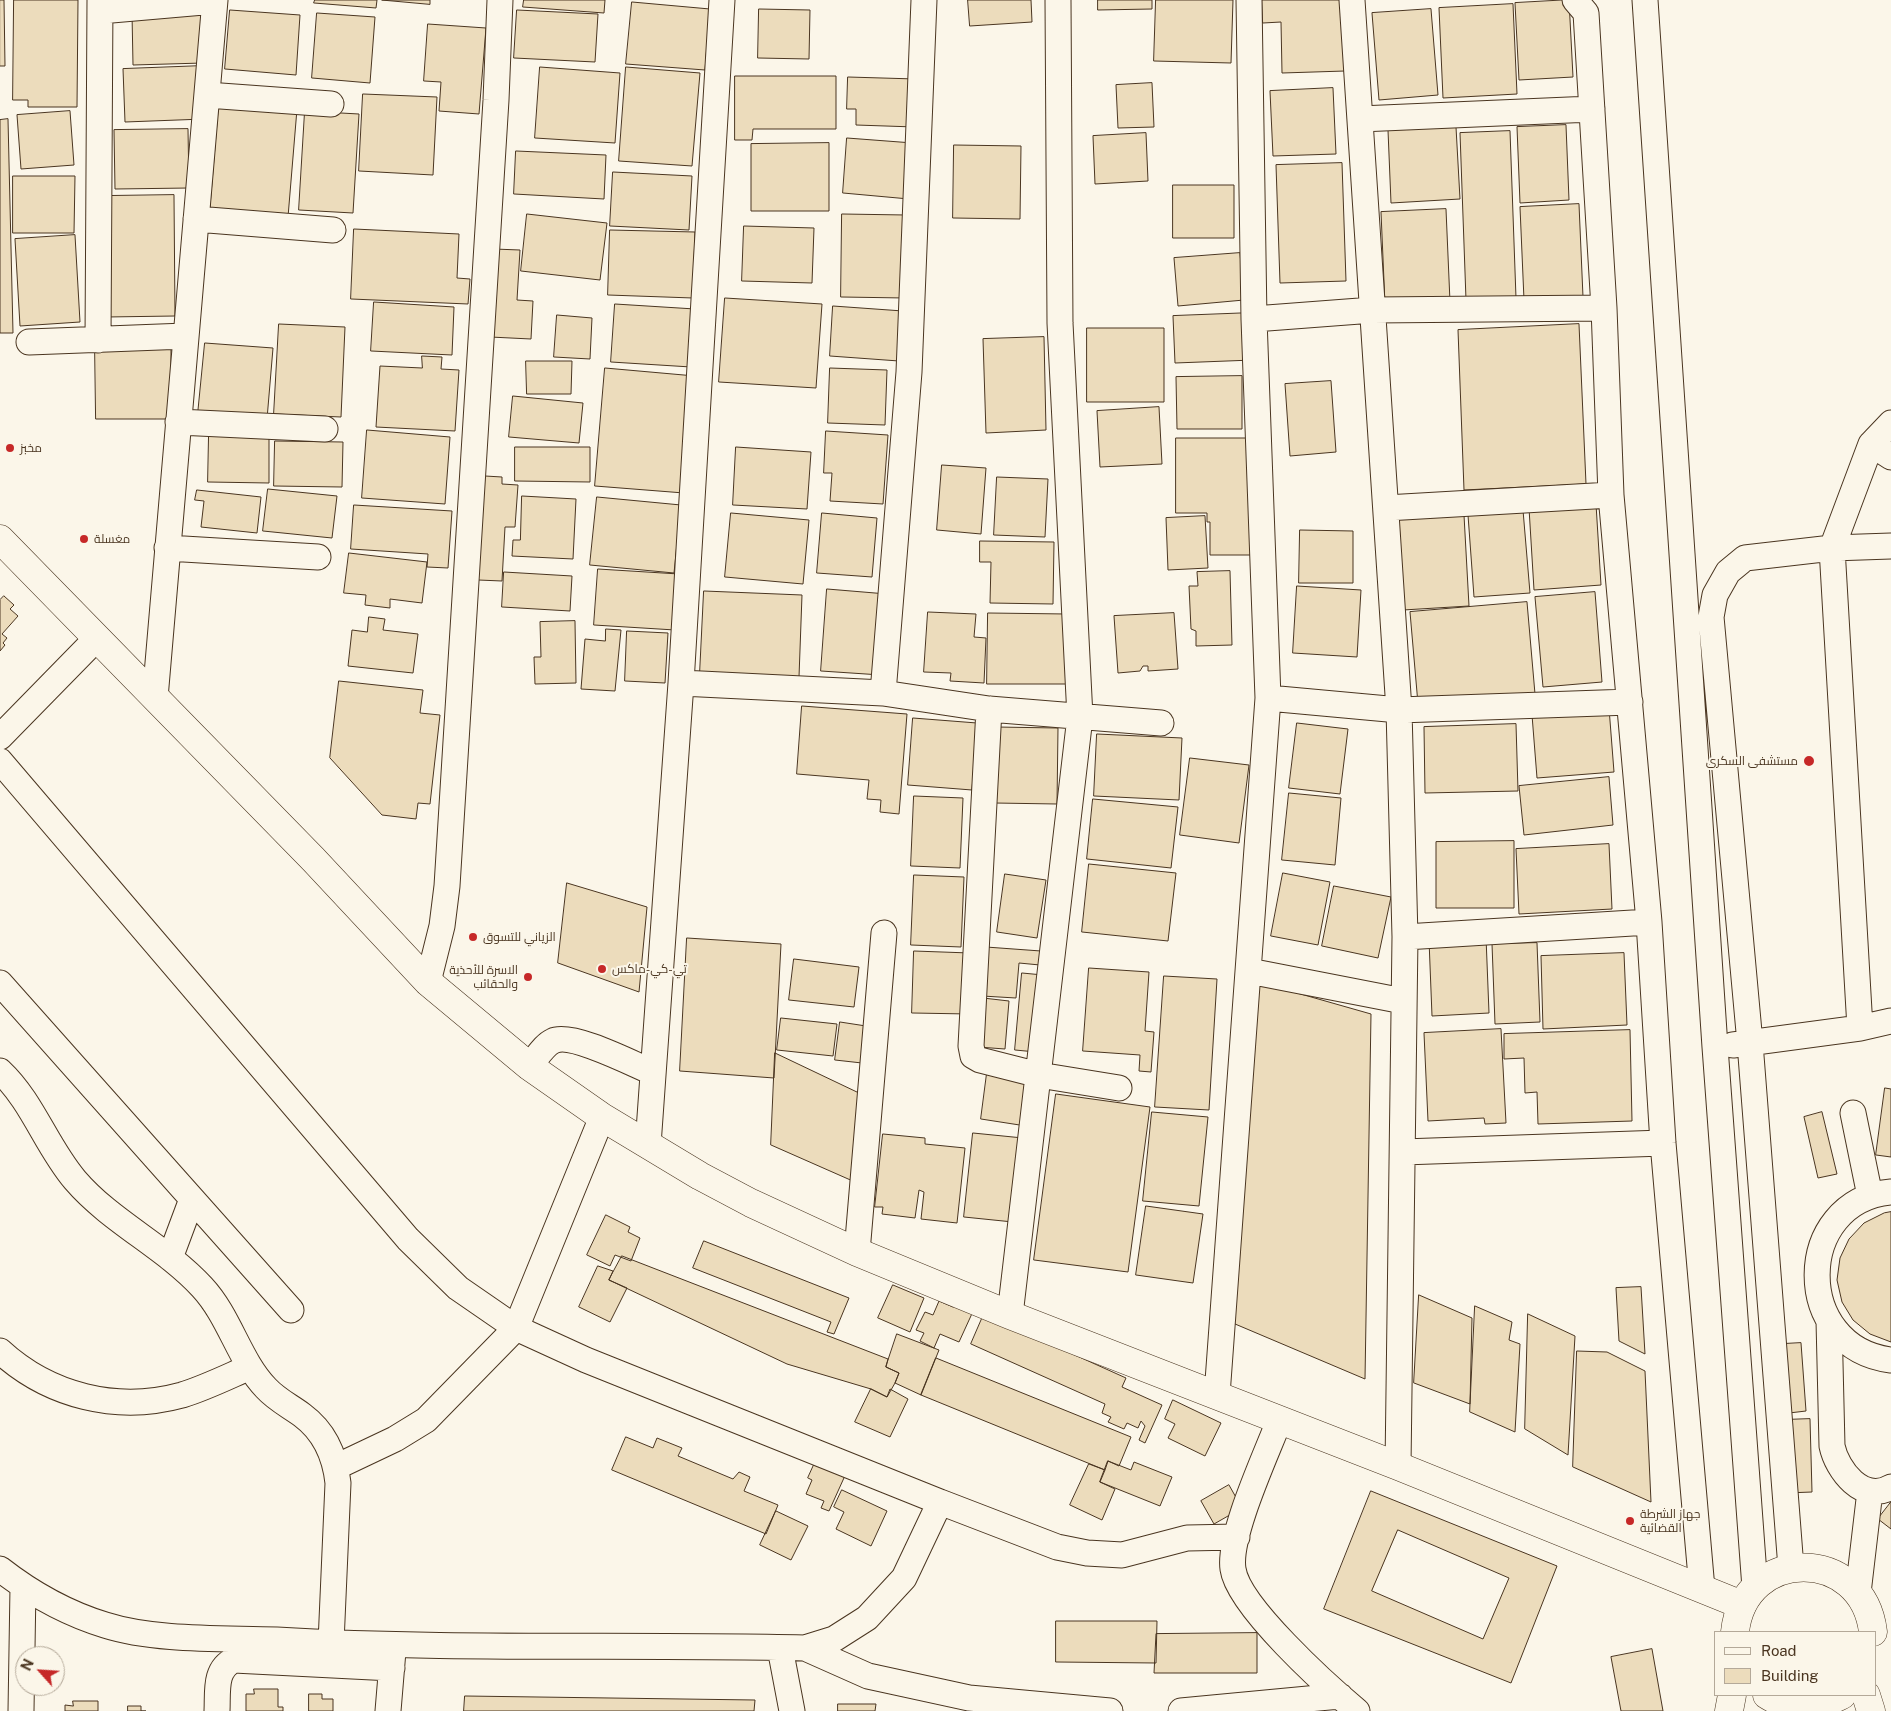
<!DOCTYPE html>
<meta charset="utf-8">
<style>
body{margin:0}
#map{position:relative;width:1891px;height:1711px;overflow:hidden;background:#fbf6e9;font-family:"Public Sans",sans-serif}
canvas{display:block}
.legend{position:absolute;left:1714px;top:1631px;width:162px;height:65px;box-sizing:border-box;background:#fbf6e9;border:1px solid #b4a999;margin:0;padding:6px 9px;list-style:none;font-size:15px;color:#4a3520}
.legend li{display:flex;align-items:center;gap:10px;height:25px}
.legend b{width:25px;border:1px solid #b4a999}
.north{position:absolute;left:15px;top:1646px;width:50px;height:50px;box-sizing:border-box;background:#fbf6e9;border:1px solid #b4a999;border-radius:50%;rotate:296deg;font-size:14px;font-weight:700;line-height:20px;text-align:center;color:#4a3520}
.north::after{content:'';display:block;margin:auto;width:18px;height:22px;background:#c62828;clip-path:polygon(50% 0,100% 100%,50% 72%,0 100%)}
</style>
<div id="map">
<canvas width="1891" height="1711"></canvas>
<ul class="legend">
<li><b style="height:6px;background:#fbf6e9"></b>Road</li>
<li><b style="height:14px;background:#ecdcbc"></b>Building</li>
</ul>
<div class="north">N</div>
</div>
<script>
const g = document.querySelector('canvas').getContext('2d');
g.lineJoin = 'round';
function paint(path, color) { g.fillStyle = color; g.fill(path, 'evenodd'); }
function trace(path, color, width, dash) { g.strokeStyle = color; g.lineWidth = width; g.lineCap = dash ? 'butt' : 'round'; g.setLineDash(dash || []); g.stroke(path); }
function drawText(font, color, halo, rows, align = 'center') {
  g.font = font + ' "Public Sans",Cairo,sans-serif'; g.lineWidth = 4; g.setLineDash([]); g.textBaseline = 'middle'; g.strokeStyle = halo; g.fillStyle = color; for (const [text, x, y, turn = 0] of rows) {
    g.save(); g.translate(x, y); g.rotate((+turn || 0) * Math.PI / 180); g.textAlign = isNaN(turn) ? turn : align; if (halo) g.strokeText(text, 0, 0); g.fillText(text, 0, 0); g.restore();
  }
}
const building = new Path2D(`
 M0,0H4L5,66H0Z
 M14,0H78L77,107H28V100H13Z
 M315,0H377L376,8L314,3Z
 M382,0H430V4Z
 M524,0H605L604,13L523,7Z
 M968,0H1031L1032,22L970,26Z
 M1098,0H1152V9L1098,10Z
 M1156,0H1233L1231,63L1154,61Z
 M1262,0H1343L1345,71L1282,73L1281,22L1263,23Z
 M1569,0L1573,77L1519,80L1515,3Z
 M632,2L710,9L705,70L626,64Z
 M1513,4L1517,94L1443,98L1439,8Z
 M759,9L810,10L809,59L758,58Z
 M1431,9L1438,95L1379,100L1372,13Z
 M230,10L300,15L296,75L225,69Z
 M517,10L598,14L595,62L514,58Z
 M202,11L203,63L133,65L132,13Z
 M317,13L375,17L370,83L312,78Z
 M428,24L486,28L479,114L439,111L441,82L424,81Z
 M202,66L204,119L125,122L123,69Z
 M540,67L620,73L615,143L535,138Z
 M626,67L700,73L692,166L619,161Z
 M735,76H836V129H753L752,140H735Z
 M848,77L916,79L915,127L856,125V109H847Z
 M1152,83L1154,127L1118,128L1116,85Z
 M1333,88L1336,154L1273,156L1270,91Z
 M363,94L437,97L433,175L359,171Z
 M219,103L297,109L288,217L210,211Z
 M70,111L74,165L21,169L17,115Z
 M305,111L359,114L353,213L299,210Z
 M8,119L13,333H0V120Z
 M1566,125L1569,200L1520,203L1517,127Z
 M1456,127L1460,199L1391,203L1388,130Z
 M188,129L189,188L115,189L114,130Z
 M1510,131L1516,298L1466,300L1460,133Z
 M1146,133L1148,181L1095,184L1093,136Z
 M847,138L913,143L909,199L843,193Z
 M829,143V211H751V144Z
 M954,145L1021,146L1020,219L953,218Z
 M516,151L606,155L604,199L514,194Z
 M1342,163L1346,281L1280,283L1276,165Z
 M613,172L692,176L689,230L610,226Z
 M13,176H75L74,233H13Z
 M1173,185H1234V238H1173Z
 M174,195L175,316L106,317L105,196Z
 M1579,204L1583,297L1524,300L1520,207Z
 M1446,209L1450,302L1385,305L1381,212Z
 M527,214L607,223L600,280L521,271Z
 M842,214L906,215L905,298L841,297Z
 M744,226L814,228L812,283L742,281Z
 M354,229L459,234L457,278L470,279L468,304L351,299Z
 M610,230L695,232L693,298L608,295Z
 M75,235L80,322L20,326L15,239Z
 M494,249L520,250L517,300L533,301L531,339L490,337Z
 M1240,253L1244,300L1178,306L1174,258Z
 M725,298L822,304L816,388L719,382Z
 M374,302L454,307L452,355L371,351Z
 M615,304L695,309L691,367L611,362Z
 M833,306L903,311L899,361L830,356Z
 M1251,313L1253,360L1175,363L1173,316Z
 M557,315L592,318L590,359L554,357Z
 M279,324L345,327L341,417L274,414Z
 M1579,324L1586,484L1464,490L1458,330Z
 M1087,328H1164V402H1087Z
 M1044,337L1046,430L986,433L983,339Z
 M205,343L273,348L267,419L198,414Z
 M95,348H171V419H96Z
 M422,356L442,357L441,369L459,370L455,431L376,427L380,366L422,368Z
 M526,361H572L571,394H527Z
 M605,368L695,376L684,493L595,486Z
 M830,368L887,370L885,425L828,423Z
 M1242,376V429H1177L1176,377Z
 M1331,381L1336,452L1290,456L1285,384Z
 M513,396L583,403L579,443L509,437Z
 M1159,407L1162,464L1100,467L1097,411Z
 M367,430L450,437L445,504L362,498Z
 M826,431L888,435L883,504L830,501L832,473H824Z
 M209,433L269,434V483L208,482Z
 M1176,438H1254V555H1210V522H1207V513H1176Z
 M275,441L343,442L342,487L274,486Z
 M515,447H590V482L515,481Z
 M736,447L811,452L807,509L733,505Z
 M942,465L986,468L981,534L937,530Z
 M485,476L502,477V484L518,485L515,527H505L502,581L478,580Z
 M997,477L1048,479L1045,537L994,535Z
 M268,489L337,496L332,538L263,531Z
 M197,490L261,497L257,533L201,527L204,501L195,500Z
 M522,496L576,499L573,559L512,556L513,540H520Z
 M597,497L681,505L674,573L590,565Z
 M1596,504L1601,585L1534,590L1529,508Z
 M354,505L452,511L448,568L427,567L428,554L351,549Z
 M1523,510L1530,593L1474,597L1468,515Z
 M731,513L809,520L803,584L725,577Z
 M822,513L877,518L872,577L817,573Z
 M1464,515L1469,606L1403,610L1399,518Z
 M1205,516L1208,568L1168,570L1166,518Z
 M1300,530L1353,531V583H1299Z
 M980,541L1054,542L1053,604L990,603L991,562H980Z
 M349,553L427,562L422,603L390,599V608L365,605L366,595L344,593Z
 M598,569L679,574L675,630L594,625Z
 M1230,571L1232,645L1196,646V631L1191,629L1189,586H1198L1197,572Z
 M504,572L572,576L570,611L502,607Z
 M1297,586L1361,590L1357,657L1293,653Z
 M827,589L887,594L881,675L821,671Z
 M704,591L802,595L799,677L700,673Z
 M1595,592L1602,682L1543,687L1535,597Z
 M4,596L14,605L10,609L18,616L2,634L7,638L3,643L5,645L0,651V600Z
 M1527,602L1535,694L1418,704L1410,612Z
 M928,612L976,614L974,637L986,638L984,683L950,681L951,673L924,672Z
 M988,613L1067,614L1066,684H987Z
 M1174,613L1178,669L1148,671V666H1143L1140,671L1118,673L1114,616Z
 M369,617L385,619L383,630L418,634L413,673L348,666L352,630L367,632Z
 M575,621L576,683L535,684L534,657H541L540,622Z
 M606,629L621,630L615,691L581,689L585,639L605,641Z
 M627,631L668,633L665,683L625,681Z
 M339,681L423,690L420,713L440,715L430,804L418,803L416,819L382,815L330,758Z
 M802,706L907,714L899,814L880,812L881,800L867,799L869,780L797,774Z
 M1609,708L1614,772L1537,778L1532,715Z
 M913,718L977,723L972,790L908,785Z
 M1297,723L1348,729L1340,794L1289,788Z
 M1516,724L1518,791L1425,793L1424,727Z
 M996,727L1058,728L1057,804L994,803Z
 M1097,734L1182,738L1179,800L1094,796Z
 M1190,758L1249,765L1239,843L1180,835Z
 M1609,777L1613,825L1524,835L1519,786Z
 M1289,793L1341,798L1335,865L1282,860Z
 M914,796L963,798L960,868L911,866Z
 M1093,799L1178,807L1171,868L1087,859Z
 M1514,841V908H1436V842Z
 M1609,844L1612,909L1519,914L1516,849Z
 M1089,864L1176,873L1168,941L1082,932Z
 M1283,873L1330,882L1318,945L1271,936Z
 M1005,874L1046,880L1037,938L997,932Z
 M914,875L964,877L961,947L911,945Z
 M567,883L647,907L639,992L558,963Z
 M1334,886L1391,897L1378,958L1322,946Z
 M1486,937L1489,1013L1432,1016L1429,940Z
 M687,938L781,944L774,1078L680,1071Z
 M1537,943L1540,1022L1495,1024L1492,944Z
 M986,947L1041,951L1040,965L1019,963L1016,998L982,996Z
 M914,951L970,953L969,1014L912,1013Z
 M1624,953L1627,1025L1543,1029L1541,956Z
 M794,959L859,967L854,1007L789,1000Z
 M1089,968L1149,972L1145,1031L1154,1032L1151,1072L1139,1071L1140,1055L1083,1051Z
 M1022,973L1043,975L1036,1052L1015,1050Z
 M1164,976L1217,979L1209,1110L1155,1107Z
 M1255,981L1371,1014L1365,1379L1228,1321Z
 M983,998L1009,1001L1005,1049L978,1047Z
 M781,1018L837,1024L833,1056L777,1050Z
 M840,1022L866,1026L862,1063L835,1060Z
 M1501,1029L1506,1123L1485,1124L1484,1118L1428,1121L1424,1033Z
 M1630,1030L1632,1121L1538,1124L1537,1092L1525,1093L1524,1058L1504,1059V1034Z
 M775,1053L859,1093L855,1182L771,1145Z
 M987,1073L1032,1079L1026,1126L981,1119Z
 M1885,1088L1891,1089V1157L1876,1155Z
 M1056,1094L1150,1107L1128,1272L1034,1260Z
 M1152,1112L1208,1117L1199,1206L1143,1201Z
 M1822,1112L1837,1174L1818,1178L1804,1117Z
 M973,1133L1023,1138L1013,1222L964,1217Z
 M883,1134L925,1138V1144L965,1148L957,1223L921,1219L924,1192L919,1190L915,1218L882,1214L883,1207H875Z
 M1146,1206L1203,1214L1193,1283L1136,1275Z
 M1891,1212V1342L1870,1334L1853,1320L1842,1302L1837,1280L1840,1258L1849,1239L1864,1223L1884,1213Z
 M606,1215L630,1227L628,1232L640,1238L631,1261L615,1255L610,1266L587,1255Z
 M704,1241L849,1298L834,1334L827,1332L831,1322L693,1268Z
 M622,1256L888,1359L886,1367L899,1373L895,1383L887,1397L871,1389L787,1364L609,1280Z
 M598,1266L613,1271L609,1280L627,1288L610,1322L579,1307Z
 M893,1285L924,1298L910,1332L878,1318Z
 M1641,1287L1645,1354L1619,1341L1616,1288Z
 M1419,1295L1472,1318L1470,1404L1414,1383Z
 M957,1299L975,1307L959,1342L940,1334L934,1348L920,1341L924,1333L916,1330L925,1312L933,1315L939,1301L953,1307Z
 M1475,1306L1512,1322L1509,1340L1520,1344L1515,1432L1470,1412Z
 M984,1314L1126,1378L1122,1387L1162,1405L1145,1443L1139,1440L1145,1426L1141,1421L1138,1428L1127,1423L1124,1429L1108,1422L1111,1417L1102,1413L1105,1404L971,1344Z
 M1528,1314L1575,1336L1568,1455L1525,1429Z
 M897,1334L939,1350L921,1395L895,1383L899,1373L886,1367Z
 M1801,1343L1806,1411L1789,1413L1783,1344Z
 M1577,1351L1607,1352L1645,1371L1651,1502L1573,1467Z
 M936,1358L1131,1437L1119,1466L1108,1461L1105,1470L921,1395Z
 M871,1389L887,1397L890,1389L908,1399L890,1437L855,1422Z
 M1173,1400L1221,1423L1205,1456L1168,1438L1175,1424L1165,1419Z
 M1810,1419L1812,1492L1786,1493L1783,1420Z
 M626,1437L653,1448L657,1438L682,1448L678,1456L733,1479L739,1472L750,1477L744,1491L778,1505L766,1534L612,1470Z
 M818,1456L848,1469L829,1511L821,1508L824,1501L806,1494L812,1480L808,1478Z
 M1108,1461L1131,1470L1134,1462L1172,1477L1160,1506L1100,1482Z
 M1089,1464L1105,1470L1100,1482L1115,1489L1102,1520L1070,1505Z
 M1229,1485L1242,1508L1214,1524L1201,1501Z
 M842,1490L887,1511L871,1546L836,1529L844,1512L834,1507Z
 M1371,1491L1557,1566L1511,1683L1324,1609Z
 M1891,1502V1529L1878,1519Z
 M776,1511L808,1526L791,1560L760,1545Z
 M1398,1530L1509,1578L1483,1639L1372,1591Z
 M1056,1621H1157L1156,1663L1056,1662Z
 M1257,1633V1673H1154L1156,1634Z
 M1652,1649L1663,1711H1621L1611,1657Z
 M254,1689H278V1707H283V1711H246V1694H254Z
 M309,1694H322V1699H333V1711H309Z
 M465,1696L755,1700L754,1711H464Z
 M73,1701H98V1711H65V1705L73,1706Z
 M838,1704H876L875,1711H838Z
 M128,1706H141V1711H146H128Z`);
const minor = new Path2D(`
 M1352,0L1399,710L1405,937L1398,1466
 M1575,0L1586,13L1604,308L1611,495L1649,922L1663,1143L1702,1589
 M1645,0L1715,1047L1755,1588
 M100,11L215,1
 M207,95L331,104
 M1360,119L1592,109
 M196,219L333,230
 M1254,319L1373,310L1604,308
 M98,340L100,0
 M29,342L186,336
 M178,422L325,429
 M1871,444L1891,457
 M1386,508L1611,495
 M167,548L318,557
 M681,683L883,693L989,709L1161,723
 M883,693L909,372L924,0
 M155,698L215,0
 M1268,698L1399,710L1630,702
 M989,709L971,1046L973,1056L980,1060L1039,1075L1119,1088
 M0,737L96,639
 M0,761L408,1239L458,1288L516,1328L586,1360L940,1502
 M1405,937L1649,922
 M1249,971L1403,1001
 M428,982L442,926L447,886L496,100L500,0
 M0,983L291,1310
 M1860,1028L1832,548L1871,444L1891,423
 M1733,1045L1860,1028L1891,1021
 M529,1066C536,1059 544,1045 553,1041C571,1032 633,1064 652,1072
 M0,1071C33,1102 46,1146 75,1180C111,1222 164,1246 202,1287C230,1317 239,1360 266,1388C277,1400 290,1406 302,1415C325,1432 335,1455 338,1483L331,1643
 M1853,1113L1870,1196
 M648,1145L681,683L722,0
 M1403,1152L1663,1143
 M1891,1192C1793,1201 1792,1348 1891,1360
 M857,1252L884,933
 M170,1258L192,1199
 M1010,1315L1080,717L1060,323L1058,0
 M1829,1321L1832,1446C1837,1470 1863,1504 1891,1487
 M0,1351C49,1396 117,1413 182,1395C205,1388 227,1377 250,1367
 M1217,1395L1268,698L1254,319L1249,0
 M1279,1421C1266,1455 1228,1536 1233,1569C1238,1606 1327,1686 1357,1711
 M336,1467L395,1439L426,1420L516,1328L602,1117
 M1791,1568L1750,1043L1711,617L1715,595L1728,572L1745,558L1832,548L1891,546
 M0,1569C32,1594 66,1613 105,1625C155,1641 224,1638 277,1640C453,1650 629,1644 805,1648L834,1639L867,1618L904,1578L940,1502L1057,1547L1087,1553L1122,1555L1187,1538L1237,1537
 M1858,1593L1870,1491
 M780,1648L792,1711
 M805,1648L868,1676L969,1698L1110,1711
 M21,1711L23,1587
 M217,1711C218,1692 214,1669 234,1660L392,1668
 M388,1711L393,1651
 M1181,1711L1340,1696`);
const major = new Path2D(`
 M0,539L313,859L428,982L529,1066L602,1117L700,1176L751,1203L857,1252L1010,1315L1398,1466L1742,1605
 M1866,1695L1871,1711`);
const highway = new Path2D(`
 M1735,1632C1744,1546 1863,1546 1873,1632
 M1767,1695C1791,1710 1817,1708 1842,1695
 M1729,1711L1732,1695`);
const markers = [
 [10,448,5,"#c62828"],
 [84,539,5,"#c62828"],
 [1809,761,6,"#c62828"],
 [473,937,5,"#c62828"],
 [602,969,5,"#c62828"],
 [528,977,5,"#c62828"],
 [1630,1521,5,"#c62828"]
];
const poiNames = [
 ["مخبز",20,448],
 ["مغسلة",94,539],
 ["مستشفى السكرى",1798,761,"right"],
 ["الزياني للتسوق",483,937],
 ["تي-كي-ماكس",612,969],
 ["الاسرة للأحذية",518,970,"right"],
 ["والحقائب",518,984,"right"],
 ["جهاز الشرطة",1640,1514],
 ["القضائية",1640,1528]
];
paint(building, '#ecdcbc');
trace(building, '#4a3520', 1);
trace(minor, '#4a3520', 27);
trace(major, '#4a3520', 29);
trace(highway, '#4a3520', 29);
trace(minor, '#fbf6e9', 25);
trace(major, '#fbf6e9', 28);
trace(highway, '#fbf6e9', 28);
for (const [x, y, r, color] of markers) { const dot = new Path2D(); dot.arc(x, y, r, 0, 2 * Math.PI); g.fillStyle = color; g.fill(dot); trace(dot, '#fbf6e9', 2); }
drawText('12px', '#4a3520', '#fbf6e9', poiNames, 'left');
</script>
